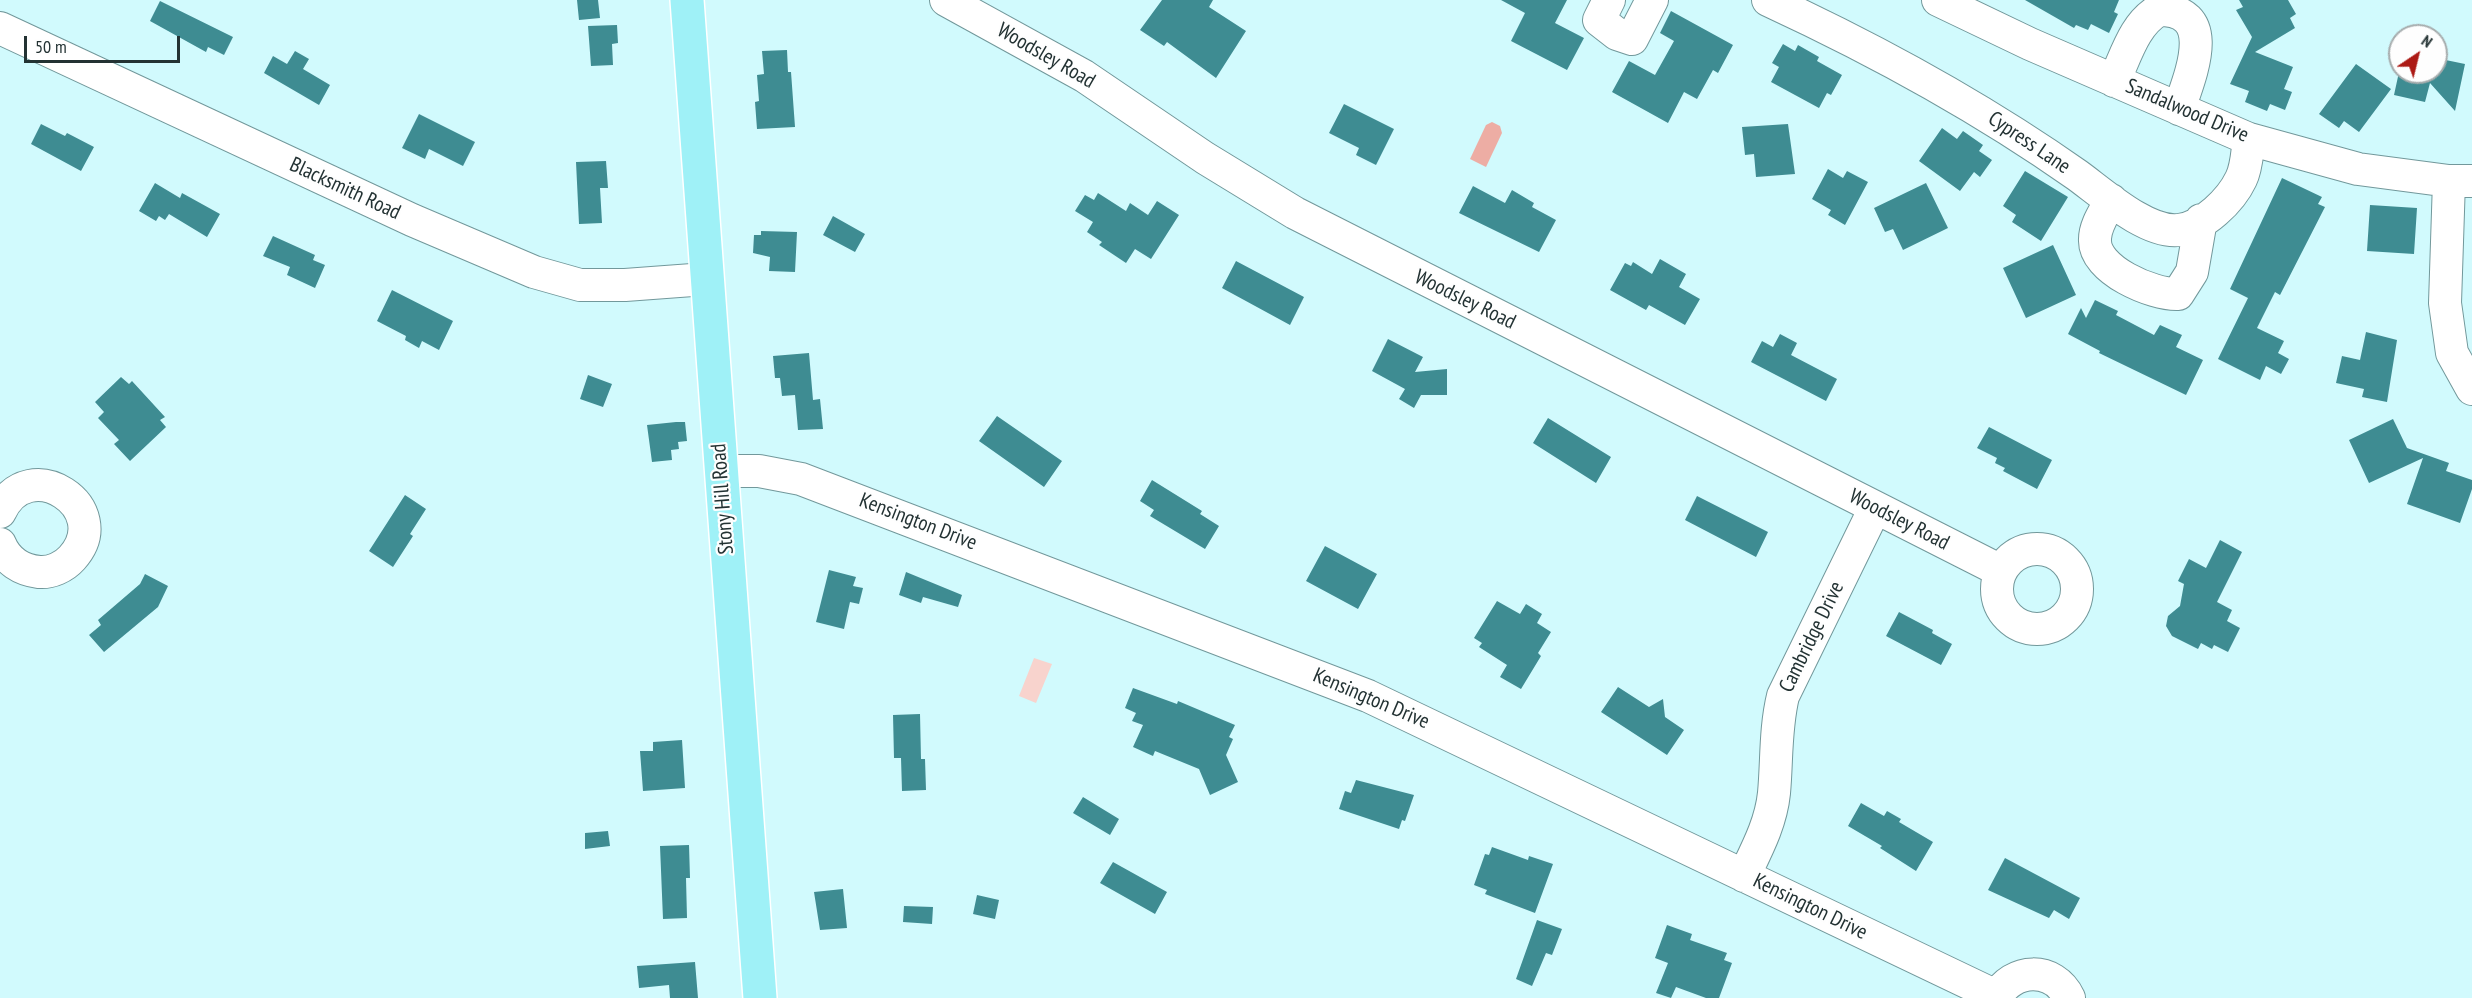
<!DOCTYPE html>
<style>
body{margin:0}
#map{position:relative;width:2472px;height:998px;overflow:hidden;background:#d1fafd;font-family:"PT Sans Narrow",sans-serif}
canvas{display:block}
.north{position:absolute;left:2388px;top:24px;width:60px;height:60px;box-sizing:border-box;background:#fefefe;border:2px solid #a6acad;border-radius:50%;rotate:35deg;font-size:16px;font-weight:700;line-height:24px;text-align:center;color:#233233}
.north::after{content:'';display:block;margin:auto;width:21px;height:27px;background:#ac1a15;clip-path:polygon(50% 0,100% 100%,50% 72%,0 100%)}
.scale{position:absolute;left:24px;top:36px;width:156px;height:27px;box-sizing:border-box;border:3px solid #233233;border-top:0;padding-left:8px;font-size:18px;line-height:21px;white-space:nowrap;color:#233233;-webkit-text-stroke:4px #fefefe;paint-order:stroke}
</style>
<div id="map">
<canvas width="2472" height="998"></canvas>
<div class="north">N</div>
<div class="scale">50 m</div>
</div>
<script>
const g = document.querySelector('canvas').getContext('2d');
g.lineJoin = 'round';
function paint(path, color) { g.fillStyle = color; g.fill(path, 'evenodd'); }
function trace(path, color, width, dash) { g.strokeStyle = color; g.lineWidth = width; g.lineCap = dash ? 'butt' : 'round'; g.setLineDash(dash || []); g.stroke(path); }
function drawText(font, color, halo, rows, align = 'center') {
  g.font = font + ' "PT Sans Narrow",sans-serif'; g.lineWidth = 4.5; g.setLineDash([]); g.textBaseline = 'middle'; g.strokeStyle = halo; g.fillStyle = color; for (const [text, x, y, turn = 0] of rows) {
    g.save(); g.translate(x, y); g.rotate((+turn || 0) * Math.PI / 180); g.textAlign = isNaN(turn) ? turn : align; if (halo) g.strokeText(text, 0, 0); g.fillText(text, 0, 0); g.restore();
  }
}
const green = new Path2D(`
 M1034,658L1052,664L1036,703L1019,696Z`);
const water = new Path2D(`
 M1492,122L1500,126L1502,133L1486,167L1470,159L1486,125Z`);
const building = new Path2D(`
 M577,0H598L600,18L579,20Z
 M1162,0H1213L1209,7L1246,31L1216,78L1167,42L1164,46L1140,30Z
 M1501,0H1567L1555,23L1584,38L1567,70L1511,41L1525,13Z
 M2025,0H2119L2114,12L2118,14L2109,33L2091,24L2088,30L2076,25L2074,28Z
 M2239,0H2288L2296,14L2290,18L2295,28L2255,52L2293,67L2284,89L2292,92L2285,110L2270,104L2267,111L2245,102L2249,91L2230,84L2252,37L2236,10L2243,7Z
 M160,1L233,37L224,55L208,47L206,52L150,21Z
 M1671,11L1733,45L1718,73L1713,70L1697,99L1684,92L1668,123L1612,92L1629,61L1655,75L1674,41L1660,33Z
 M617,25L618,43L612,44L613,65L591,66L588,26Z
 M1783,44L1795,51L1798,45L1819,57L1817,61L1842,75L1831,95L1827,93L1819,108L1771,82L1779,67L1772,63Z
 M787,50L788,72H791L795,127L757,129L755,102L759,101L757,75L764,74L762,51Z
 M295,51L309,59L303,69L330,85L319,105L264,73L273,56L287,64Z
 M2436,58L2465,64L2455,111L2430,83L2425,102L2394,95L2399,72H2436Z
 M2356,64L2391,89L2359,132L2344,121L2339,128L2319,114Z
 M1344,104L1394,129L1376,165L1356,155L1359,148L1329,133Z
 M419,114L475,142L463,166L429,149L425,159L402,148Z
 M41,124L65,136L67,133L94,147L81,171L31,144Z
 M1788,124L1795,174L1756,177L1754,154L1745,155L1742,127Z
 M1942,128L1957,139L1963,131L1983,145L1979,151L1992,160L1980,177L1974,172L1960,191L1919,161Z
 M606,161L608,188H600L602,223L579,224L576,162Z
 M1828,169L1843,178L1847,171L1868,182L1845,225L1828,215L1831,210L1812,199Z
 M2025,171L2068,197L2041,241L2012,222L2016,215L2003,206Z
 M2282,178L2322,197L2318,204L2325,207L2280,295L2275,292L2257,328L2284,341L2278,353L2289,359L2281,374L2266,366L2260,380L2218,359L2248,298L2230,289Z
 M155,183L180,198L182,193L220,214L207,237L169,214L165,220L159,216L156,221L139,211Z
 M1926,183L1948,228L1903,250L1893,229L1885,232L1874,208Z
 M1473,186L1505,203L1512,190L1534,203L1532,207L1556,220L1539,252L1459,213Z
 M1098,193L1126,211L1130,203L1148,215L1157,201L1179,215L1151,259L1135,249L1126,263L1099,245L1102,242L1087,232L1093,222L1075,211L1085,195L1094,200Z
 M2370,205L2417,208L2414,254L2367,251Z
 M833,216L865,234L855,252L823,235Z
 M761,231L797,232L795,272L769,271L770,257L753,253L754,235H761Z
 M273,236L315,255L313,260L325,265L315,288L287,275L290,267L263,256Z
 M2053,245L2076,295L2026,318L2003,268Z
 M1660,259L1686,274L1679,287L1700,299L1685,325L1649,305L1646,310L1610,290L1625,263L1631,266L1633,262L1652,274Z
 M1236,261L1304,297L1290,325L1222,288Z
 M392,290L453,321L439,350L422,341L419,348L405,340L406,336L377,321Z
 M2095,300L2118,311L2116,315L2154,335L2160,325L2182,335L2176,347L2203,360L2186,395L2099,353L2100,351L2068,334L2081,308L2086,318Z
 M2366,332L2397,340L2387,402L2362,397L2364,389L2336,383L2342,356L2360,360Z
 M1780,334L1797,343L1791,355L1837,379L1826,401L1751,362L1762,341L1773,347Z
 M1388,339L1423,357L1415,372L1447,369V395H1421L1414,408L1399,399L1405,389L1372,371Z
 M809,353L813,400L820,399L823,429L798,430L795,395L782,396L780,378H775L773,356Z
 M588,375L612,384L603,407L580,399Z
 M121,377L129,384L132,381L165,417L160,420L166,427L130,461L114,444L119,440L98,418L104,412L95,402Z
 M997,416L1062,461L1044,487L979,441Z
 M1548,418L1611,457L1596,483L1533,443Z
 M2393,419L2407,448L2449,463L2446,471L2472,480V489L2460,523L2407,504L2423,458L2369,483L2349,440Z
 M676,422H685L687,441L678,442L679,449L671,450L672,460L652,462L647,425Z
 M1989,427L2052,460L2037,489L2003,471L2005,468L1995,463L1997,458L1977,448Z
 M1152,480L1202,511L1200,514L1219,526L1205,549L1150,516L1154,510L1140,501Z
 M405,495L426,509L410,534L413,536L393,567L369,551Z
 M1697,496L1768,532L1756,557L1685,520Z
 M2220,540L2242,552L2217,602L2232,610L2227,621L2240,628L2228,652L2214,645L2212,649L2201,643L2198,649L2172,636L2166,626L2168,616L2180,606L2184,584L2178,581L2189,559L2206,568Z
 M1325,546L1377,574L1358,609L1306,581Z
 M829,570L856,577L853,586L863,588L859,604L850,602L844,629L816,622Z
 M906,572L962,595L958,607L923,597L921,603L899,595Z
 M145,574L168,586L158,607L104,652L89,635L101,625L98,620L140,584Z
 M1497,601L1520,614L1526,604L1542,614L1537,623L1551,632L1538,653L1541,656L1521,689L1500,677L1507,665L1479,647L1482,643L1474,638Z
 M1899,612L1933,630L1932,633L1952,644L1941,665L1886,636Z
 M1618,687L1649,707L1663,699L1665,717L1684,730L1667,755L1601,712Z
 M1133,688L1177,704L1178,701L1235,725L1229,737L1233,739L1226,755L1238,782L1210,795L1199,769L1155,751L1153,756L1133,747L1143,725L1132,721L1136,713L1125,708Z
 M920,714L921,759H925L926,790L902,791L901,758H894L893,715Z
 M682,740L685,788L643,791L640,751H653V742Z
 M1356,780L1414,795L1405,821L1402,820L1399,829L1339,809L1345,791L1351,793Z
 M1083,797L1119,819L1110,835L1073,813Z
 M1861,803L1884,816L1887,811L1901,819L1899,822L1933,842L1916,871L1880,848L1882,846L1848,826Z
 M608,831L610,846L585,849V833Z
 M689,845L690,878H686L687,918L663,919L660,846Z
 M1492,847L1528,860L1529,856L1553,864L1535,913L1485,894L1487,890L1474,885L1485,854L1489,855Z
 M2005,858L2080,898L2069,919L2054,910L2049,918L1988,890Z
 M1113,862L1167,892L1155,914L1100,883Z
 M843,889L847,928L820,930L814,892Z
 M977,895L999,900L995,919L973,914Z
 M904,906L933,907L932,924L903,922Z
 M1537,920L1562,929L1552,955L1546,953L1532,986L1516,979Z
 M1667,925L1692,934L1690,940L1727,953L1724,960L1732,963L1719,998H1706L1676,987L1671,998L1656,993L1668,963L1655,958Z
 M695,962L698,998H670L669,985L639,988L637,966Z`);
const minor = new Path2D(`
 M946,0L1084,76L1205,158L1295,213L2001,571
 M1609,0L1599,20L1617,34L1632,39L1652,0
 M1768,0C1876,50 1979,106 2077,175C2102,193 2147,234 2179,230C2204,227 2231,200 2241,179C2247,167 2247,152 2249,139
 M1938,0L2030,44L2249,139L2358,169L2449,181H2472
 M0,28L412,220L534,272L580,285H625L706,279
 M2114,81C2126,56 2134,24 2159,10C2219,10 2190,76 2179,109
 M2449,181L2445,303L2452,353L2472,389
 M2111,200C2105,212 2095,225 2095,239C2093,270 2153,295 2178,294L2192,272L2201,220
 M721,471H759L801,479L1368,696L1996,996
 M0,512C28,450 117,508 72,558C64,567 51,573 39,572C21,570 7,561 0,544
 M1997 589a40 40 0 1 1 80 0a40 40 0 1 1-80 0Z
 M1744,876C1757,849 1771,823 1774,793C1777,761 1775,729 1783,696L1875,508
 M1996,998C2012,967 2054,966 2069,998`);
const major = new Path2D(`
 M687,0L760,998`);
const streetNames = [
 ["Woodsley Road",1046,56,30],
 ["Sandalwood Drive",2187,111,23],
 ["Cypress Lane",2029,143,34],
 ["Blacksmith Road",345,189,25],
 ["Woodsley Road",1465,300,26],
 ["Stony Hill Road",723,499,-94],
 ["Woodsley Road",1899,520,27],
 ["Kensington Drive",918,522,21],
 ["Cambridge Drive",1812,637,-64],
 ["Kensington Drive",1371,699,23],
 ["Kensington Drive",1810,907,26]
];
paint(green, '#f8d3cd');
paint(water, '#edada4');
paint(building, '#3e8c92');
trace(minor, '#72989b', 34);
trace(major, '#fff', 36);
trace(minor, '#fff', 32);
trace(major, '#9ff1f7', 33);
drawText('21px', '#233233', '#fefefe', streetNames);
</script>
